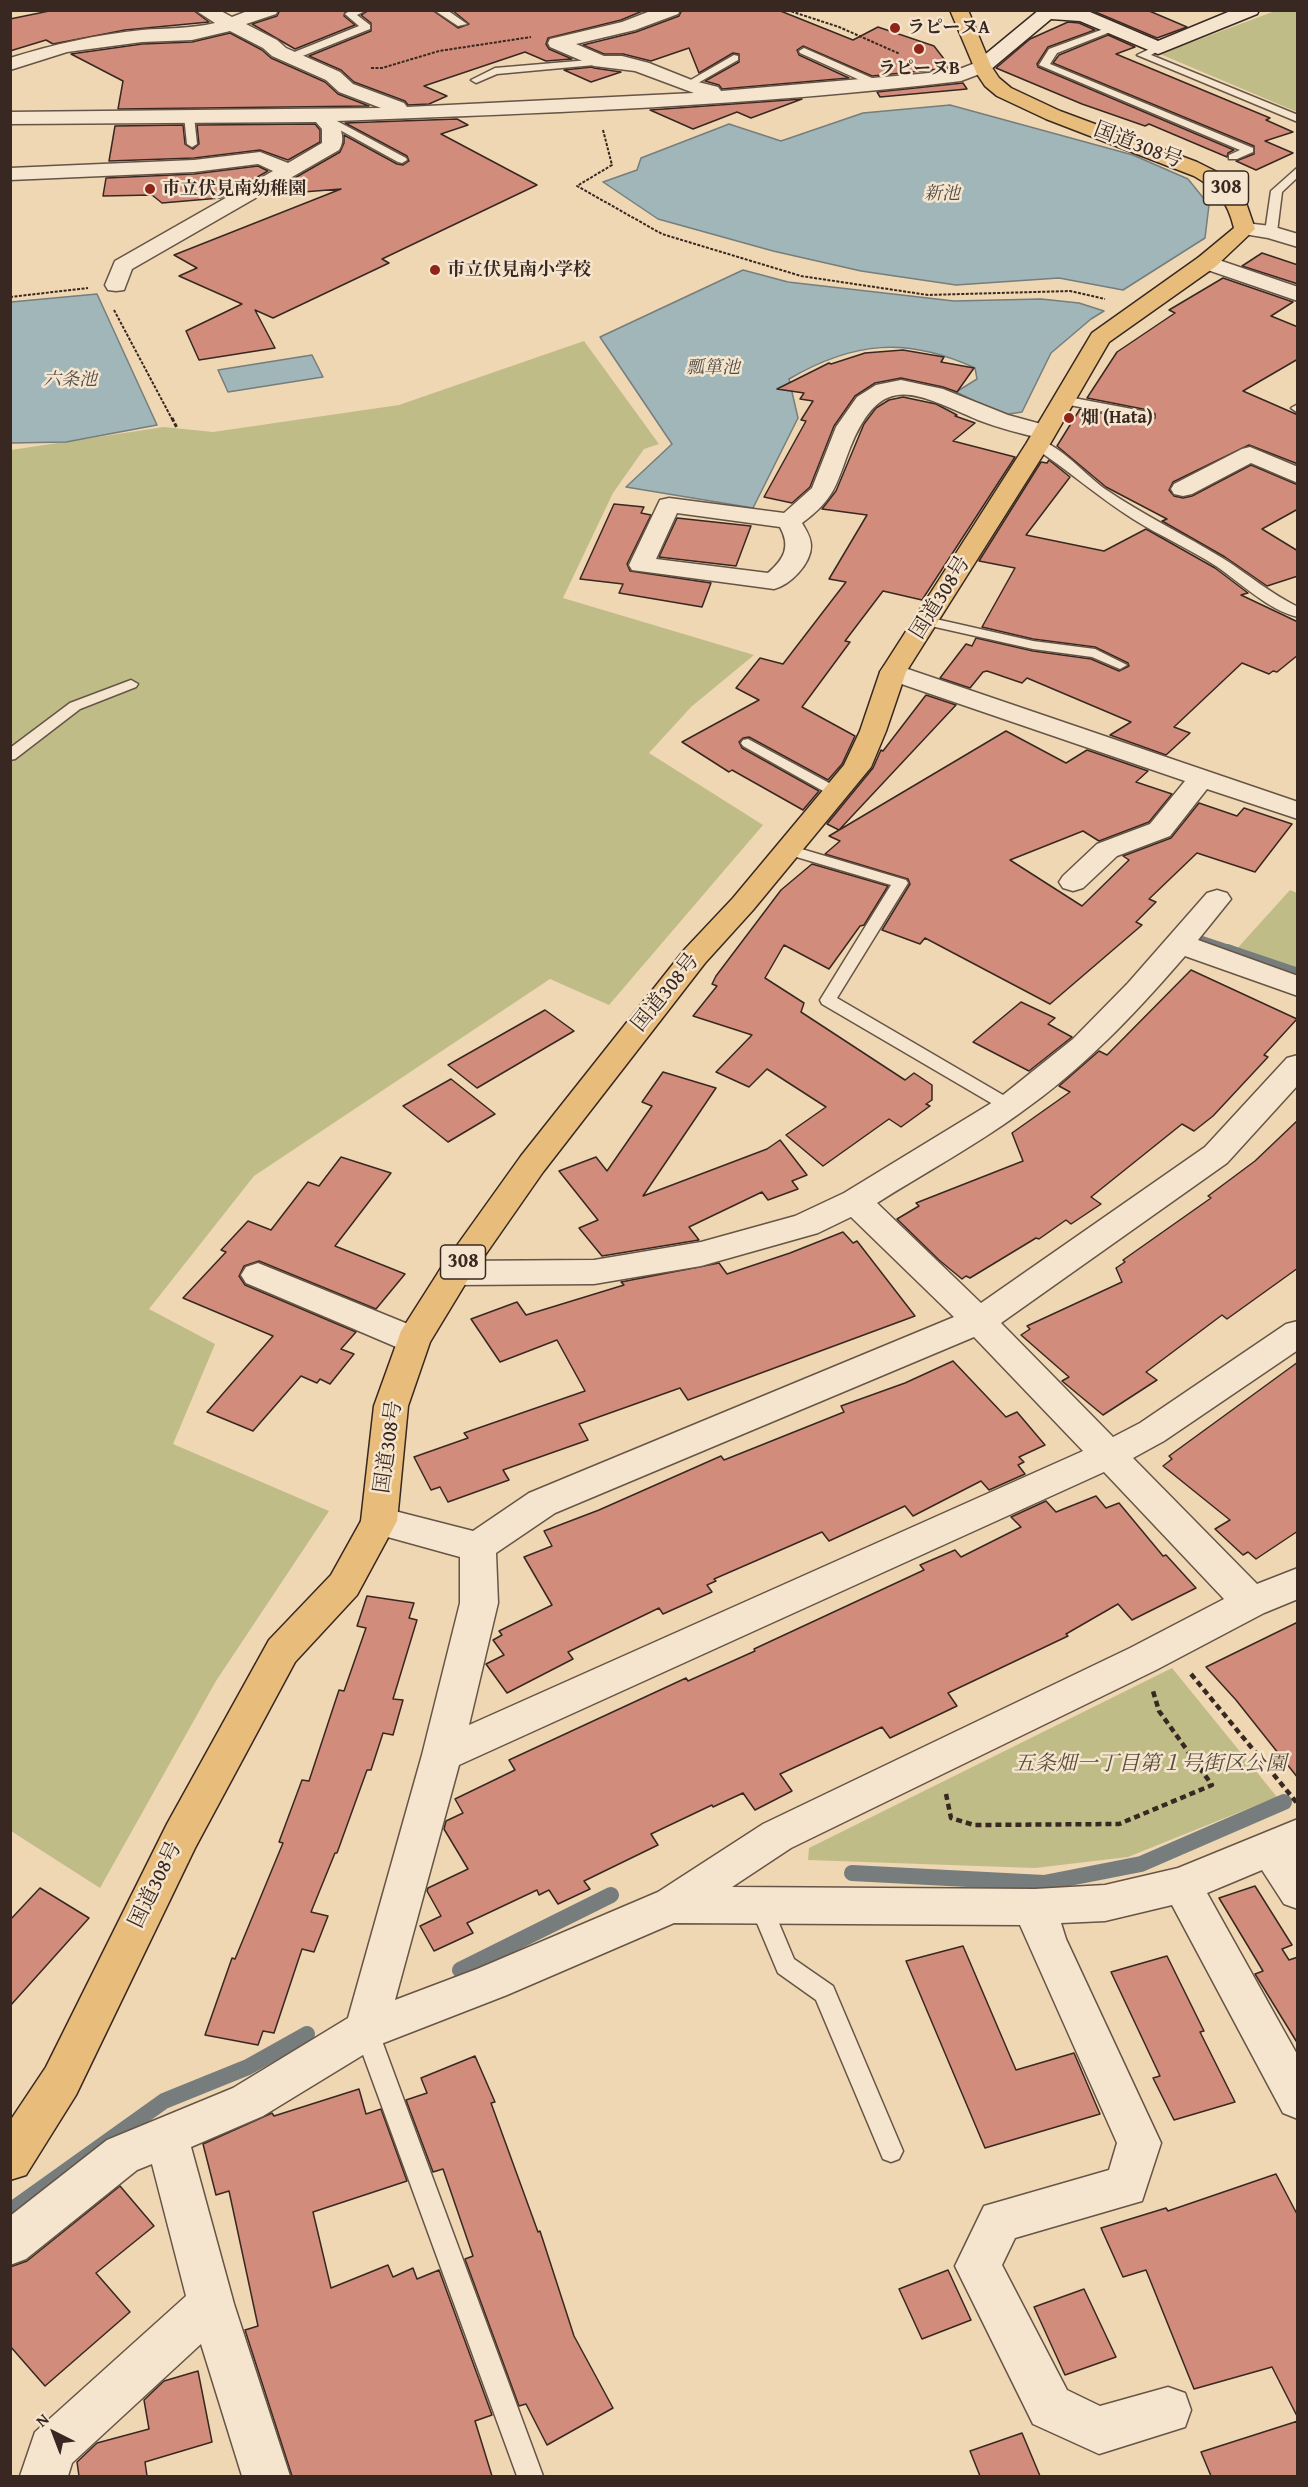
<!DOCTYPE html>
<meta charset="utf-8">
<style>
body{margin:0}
#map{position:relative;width:1308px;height:2487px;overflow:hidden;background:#efd7b3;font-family:"Gentium Book Plus",serif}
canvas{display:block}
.frame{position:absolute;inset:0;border:12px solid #382821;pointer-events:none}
.north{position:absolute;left:24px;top:2403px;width:60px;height:60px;-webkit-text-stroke:4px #f5e5ce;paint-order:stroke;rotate:318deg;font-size:16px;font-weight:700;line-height:24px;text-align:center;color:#382821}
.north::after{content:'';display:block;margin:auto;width:21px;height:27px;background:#382821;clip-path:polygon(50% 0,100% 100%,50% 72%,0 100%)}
</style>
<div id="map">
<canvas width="1308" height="2487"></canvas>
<div class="frame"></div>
<div class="north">N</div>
</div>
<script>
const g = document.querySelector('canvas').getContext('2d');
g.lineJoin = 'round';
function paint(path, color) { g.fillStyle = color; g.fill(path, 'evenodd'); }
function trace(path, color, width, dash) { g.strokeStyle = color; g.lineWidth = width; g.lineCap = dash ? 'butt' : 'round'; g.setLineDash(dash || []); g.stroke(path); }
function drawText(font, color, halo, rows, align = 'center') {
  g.font = font + ' "Gentium Book Plus","Noto Serif JP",serif'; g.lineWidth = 5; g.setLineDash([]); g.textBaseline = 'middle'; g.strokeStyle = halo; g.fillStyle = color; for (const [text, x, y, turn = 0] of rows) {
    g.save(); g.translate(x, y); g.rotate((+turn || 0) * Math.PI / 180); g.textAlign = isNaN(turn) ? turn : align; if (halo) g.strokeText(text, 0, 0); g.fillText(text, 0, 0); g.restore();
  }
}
const green = new Path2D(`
 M1275,11H1297V112L1160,54Z
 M584,341L659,444L644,449L613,493L563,598L754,655L691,707L649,753L763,825L609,1005L550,979L254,1176L149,1309L215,1344L173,1444L329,1511L216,1681L100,1888L11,1831V450L164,427L213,432L399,405Z
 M1290,890L1297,893V974L1234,952Z
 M1172,1668L1277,1797L1128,1857L1035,1868L808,1860L809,1848Z`);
const water = new Path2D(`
 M950,105L1133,155L1188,179L1209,205L1205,238L1123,290L1059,278L956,285L861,271L773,251L658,219L603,182L637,170L641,158L729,124L781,141L863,113Z
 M743,270L788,282L954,301L1041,299L1079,303L1104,311L1091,319L1051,353L1022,412L1003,415L956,392L977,379L975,368C907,337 854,341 789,379L798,418L753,508L626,487L672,444L600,337Z
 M97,294L157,425L66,442L11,443V302Z
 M312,355L323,377L228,392L218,370Z`);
const streamFar2 = new Path2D(`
 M1190,937L1232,951`);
const streamFar1 = new Path2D(`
 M1227,950L1298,974`);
const stream = new Path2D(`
 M852,1873L1044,1883L1141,1864L1284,1802
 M460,1970L611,1895
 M17,2206L164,2101L248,2067L307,2034`);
const building = new Path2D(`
 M54,10H193L209,22L125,30L53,44L46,40L10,51V19Z
 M280,10H346L344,16L355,25L295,49L252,24L277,16Z
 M369,10H432L458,28L469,24L452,10H645L621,20L548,38L546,44L549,49L572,59L546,61L525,52L424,86L447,96L429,104L408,105L405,101L354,82L341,70L309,56L371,31V23L361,15Z
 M682,10H778L853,40L878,27L934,46L951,68L872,76L803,46L797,50L799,55L849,78L722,89L719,85L705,81L739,62V54L733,53L699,73L689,48L651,61L623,54H604L583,45L636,32L679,16Z
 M1147,10L1187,27L1157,38L1093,11Z
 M1068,22L1079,23L1095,30L1048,47L1037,64L1038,67L1234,150L1228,153L1227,157L1149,124L1145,126L1082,104L996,68L1030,39Z
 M230,33L262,50L271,58L325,82L338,94L369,106L118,109L123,81L71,54L142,44L192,42Z
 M1108,35L1135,47L1116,54L1270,118L1266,120L1293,132L1265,141L1293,153L1256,170L1236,161L1254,154V146L1053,63L1059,55Z
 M592,67L594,68L621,72L591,82L564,70Z
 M963,83L967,89L880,97L877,92Z
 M802,99L751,118L737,112L693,129L650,110Z
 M457,119L468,125L441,134L537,185L382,259L389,263L273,318L255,310L275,348L199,360L186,331L242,304L179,276L197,268L174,255L341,189L265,195L340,152L344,143V135L397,164L403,165L409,161L407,156L345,123Z
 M315,124L320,130V142L288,160L260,150L194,158L109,161L115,126L183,125L185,144L193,149L199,144L197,125Z
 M258,166L268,171L220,198L162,203L152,195L103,196L106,178L194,174Z
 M1262,253L1298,265V284L1242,266Z
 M1223,278L1293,302L1271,316L1298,327V359L1243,391L1298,415V464L1249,445L1173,482L1169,490L1174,496L1183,498L1192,496L1251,465L1298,485V509L1262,529L1298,551V576L1267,586L1225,557L1162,521L1167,519L1106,487L1057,446L1080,409L1148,422L1155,418V414L1148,410L1087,398L1117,352L1175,313L1169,310Z
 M903,350L944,357L941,362L974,368L957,392L943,387L901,378L875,383L855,396L834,426L810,487L792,503L764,497L806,421L801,420L813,401L800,399L804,393L777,389L829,363L831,364L865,353Z
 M903,397L936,404L957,415L955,416L975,423L953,441L1015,457L922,600L883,591L845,641L850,642L802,707L855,736L842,764L828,780L749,737L743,738L739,742L742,748L819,791L803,810L732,770L729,772L682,742L759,700L736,688L760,658L783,664L846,582L829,579L867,515L822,509L836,491L864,424L876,408L889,400Z
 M1049,460L1070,477L1026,535L1104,551L1146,529L1215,568L1248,593L1241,595L1298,622V655L1277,672L1273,671L1269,674L1242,663L1174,727L1190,733L1166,755L1110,735L1131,722L1027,678L1022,683L987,671L983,672L970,688L940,678L966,644L972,646L976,638L1033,651L1091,659L1119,671L1129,666L1128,663L1095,647L1033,639L982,627L1015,568L979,561L1041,462L1047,463Z
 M614,504L644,507L641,513L651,515L627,564L630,571L711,583L702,607L619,593L623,584L580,579Z
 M677,518L751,526L736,566L659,557Z
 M926,695L956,705L839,830L827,824L873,768L881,750L883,751Z
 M1006,731L1066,763L1087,750L1148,771L1136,782L1172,794L1149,822L1099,841L1083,831L1010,860L1082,906L1129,860L1123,856L1171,838L1199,803L1237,816L1244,808L1292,824L1255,872L1197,853L1149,899L1156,902L1136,922L1142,925L1050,1004L925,938L920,944L882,930L910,884L908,879L825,854L840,841L829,836Z
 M812,864L888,886L864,925L860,926L829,969L784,945L765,978L804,1003L801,1012L905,1080L914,1073L932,1085V1100L926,1104L930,1106L901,1127L889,1119L823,1166L786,1135L826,1107L767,1069L749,1087L716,1072L752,1035L693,1016L717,986L712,984L716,976L781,890Z
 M1191,970L1297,1019L1264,1055L1268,1057L1213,1116L1194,1131L1182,1124L1091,1197L1101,1204L1071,1224L1066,1220L1039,1239L1036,1238L970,1278L966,1276L962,1279L939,1260L897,1219L919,1206L916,1203L1023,1161L1012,1133L1070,1092L1059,1086L1099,1051L1107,1055Z
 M1021,1002L1055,1018L1048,1024L1072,1037L1029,1071L973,1042Z
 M545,1010L574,1031L477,1088L448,1065Z
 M663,1072L716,1088L643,1196L767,1149L780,1140L807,1175L792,1181L798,1189L768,1200L762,1192L689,1227L699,1240L602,1256L579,1228L598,1220L559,1171L596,1157L607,1171L652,1106L642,1102Z
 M451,1079L495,1114L448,1142L403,1106Z
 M1298,1120V1268L1227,1319L1222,1315L1146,1372L1157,1380L1103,1415L1062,1381L1069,1377L1021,1335L1030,1329L1027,1326L1122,1282L1116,1268L1125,1262L1123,1260L1211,1198L1208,1196L1255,1161Z
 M341,1157L391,1173L335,1246L405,1274L376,1309L259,1261L244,1266L239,1276L245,1285L356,1332L341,1349L354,1354L330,1384L320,1379L317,1383L301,1376L253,1431L207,1412L273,1336L183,1298L226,1252L221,1250L248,1221L271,1230L308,1182L319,1186Z
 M843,1232L853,1243L857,1241L915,1316L688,1400L680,1388L579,1424L588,1440L503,1470L509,1480L448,1502L440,1487L431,1490L414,1457L468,1438L464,1433L585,1391L557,1340L500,1362L471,1319L517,1302L526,1315L624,1285L621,1282L719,1263L727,1274L790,1253Z
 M953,1361L1006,1417L1017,1412L1045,1445L1019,1457L1024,1462L1018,1465L1025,1474L989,1490L981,1481L913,1516L905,1506L829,1541L822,1532L714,1579L716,1581L707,1585L712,1592L663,1614L659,1608L568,1652L573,1659L507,1693L486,1664L504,1655L493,1640L502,1635L499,1631L552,1605L524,1557L552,1546L544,1531L599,1510L721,1456L724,1460L844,1412L841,1406L905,1383Z
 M1298,1362V1531L1256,1559L1248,1552L1243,1555L1215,1529L1230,1520L1163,1466L1172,1459L1169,1456Z
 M1096,1496L1106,1508L1119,1503L1163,1556L1166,1555L1196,1588L1132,1620L1118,1604L1066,1634L1068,1636L948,1693L957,1706L890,1738L882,1727L780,1774L792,1791L755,1810L743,1793L713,1807L712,1805L651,1834L658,1845L584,1881L590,1889L558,1904L549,1890L539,1895L537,1890L467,1923L473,1933L434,1951L420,1926L441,1916L427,1891L428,1888L468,1869L444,1829L446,1821L463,1813L455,1799L515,1770L509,1760L686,1678L688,1681L755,1651L754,1649L924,1570L920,1565L955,1550L961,1557L1021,1527L1011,1517L1046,1501L1056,1512Z
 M367,1596L414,1603L409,1618L417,1620L393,1699L403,1700L393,1735L383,1733L371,1770H367L337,1853H335L311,1912L328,1916L314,1952L302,1949L274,2033L263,2031L258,2045L205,2035L232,1958L235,1959L283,1843L279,1842L302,1780L309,1781L339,1690L344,1691L366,1628L357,1626Z
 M1298,1622V1778L1236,1700L1206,1667Z
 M1255,1886L1292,1945L1282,1949L1289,1960L1298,1957V2044L1255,1974L1263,1971L1219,1898Z
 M40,1888L89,1918L10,2006V1920Z
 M963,1946L1016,2070L1074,2053L1100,2114L985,2148L906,1961Z
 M1167,1956L1204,2031L1200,2032L1235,2102L1174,2120L1153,2078L1160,2076L1111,1972Z
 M475,2056L495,2102L491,2103L538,2232L540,2231L574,2336L613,2408L547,2445L526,2404L519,2406L465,2259L473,2256L443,2169L433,2172L406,2100L427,2093L421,2078Z
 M359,2089L366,2114L381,2109L407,2181L313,2212L331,2288L388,2265L393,2277L413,2268L417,2279L439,2270L492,2415L475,2421L492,2476H292L245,2330L258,2326L229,2191L216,2195L203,2144L272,2113L274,2116Z
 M1276,2174L1298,2216V2418L1272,2367L1194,2389L1146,2270L1123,2277L1101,2228L1166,2208L1168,2211Z
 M120,2186L154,2226L96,2273L130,2312L45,2386L10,2346V2267L27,2261Z
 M948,2270L971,2320L922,2339L899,2289Z
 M1084,2289L1116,2357L1065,2375L1034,2307Z
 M198,2371L212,2442L145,2462L147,2476H79L77,2462L97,2443L149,2429L144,2400L164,2381Z
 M1298,2421V2476H1211L1201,2452Z
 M1022,2433L1040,2476H980L970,2451Z`);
const pathFar2 = new Path2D(`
 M787,10L839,27L900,54
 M371,68H382L439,51L531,37
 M603,130L612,165L577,186L662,234L801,276L928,295L1070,291L1105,299
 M10,297L88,288
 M114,310L172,419`);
const pathFar1 = new Path2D(`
 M172,418L177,428`);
const path = new Path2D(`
 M1191,1674L1297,1803
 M946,1794L951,1818L974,1825L1119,1824L1212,1785L1159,1711L1153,1691`);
const lane = new Path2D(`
 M351,10H367L357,15L370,25V29L295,59H287V55L359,26L345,14Z
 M434,10H447L467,24L458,26Z
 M1109,27L1118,29L1057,53L1050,64L1253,148V152L1237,159H1229V155L1240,150L1039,65L1049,49Z
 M1158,45L1163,48L1151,55L1298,115V122L1137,55Z
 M804,48L881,82L882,84L873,86L800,53L799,51Z
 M734,55L738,56V60L691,87L682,85Z
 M601,59L605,60V64L497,74L476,83L471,80L495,68Z
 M189,113L194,116L197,144L192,147L187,144L184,116Z
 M322,113L406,158L407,160L402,163L398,162L318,118V114Z
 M1298,167V177L1282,192L1277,232L1271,235L1267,234L1265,232L1271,191Z
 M1063,396L1148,412L1154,416L1148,420L1059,403L1057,400Z
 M1298,404V413L1291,408Z
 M1038,440C1062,446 1085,475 1105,489C1143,515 1185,535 1224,559C1249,575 1271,594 1298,607V617C1268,610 1241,583 1216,566C1190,549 1160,536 1133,519C1098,497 1068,470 1033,447L1032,444L1033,441Z
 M927,617L1033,641L1095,649L1127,665L1120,669L1092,657L1033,649L922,624L920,621L922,618Z
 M131,680L138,684L136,687L80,709L15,759L10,760V748L70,703Z
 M748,739L842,790L845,793L842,796H832L743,746L741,743L743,740Z
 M788,845L906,880L908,883L837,998L1015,1102L1018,1106L1015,1110H1003L822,1004L820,1000L891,885L783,853L780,850L783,847Z
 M760,1894L768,1897L794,1959L833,1986L903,2151L899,2159L891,2162L883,2159L816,2000L778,1973L749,1904L752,1897Z
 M366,2020L374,2023L378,2030L543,2476H517L354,2030L358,2023Z`);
const street = new Path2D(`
 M195,10H219L232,17L250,10H278L276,14L246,24L277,40L286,48L340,72L353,84L404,103L407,107L694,93L635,71L594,66L550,47L548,43L550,39L622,22L653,10H680L678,14L635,30L576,44L604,56H622L649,63L694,81L718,87L721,91L919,74L957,70L983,60L990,62L993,66L990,70L961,81C754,106 545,113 336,121C342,129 345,141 339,150L132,269L124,290L116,291L108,290L105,285L115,261L273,171L258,164L194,172L10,180V168L194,160L260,152L288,163L322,143V129L316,122L10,124V112L381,108L339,92L326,80L272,56L263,48L230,31L192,40L142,42L67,52L10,70V58C54,44 96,35 142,30C167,28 190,29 215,23Z
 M1245,223L1271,226L1298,234V247L1268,238L1238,233L1235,229L1238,225Z
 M1207,256L1298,287V301L1199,267L1196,262L1199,257Z
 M901,380L943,389L1008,415L1052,427L1056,432L1052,437L1044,439C1022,434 999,428 978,420C916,394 882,369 850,448C836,484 836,498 802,523C806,530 811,537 811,546C811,564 790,585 774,589L632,570L629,565L660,500L669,498L784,513L812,488L836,427L857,397L876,385ZM677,513L780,527C791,547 784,559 768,573L656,559Z
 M1250,447L1298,467V483L1251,463L1192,494L1183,496L1174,494L1171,489L1174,484L1242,449Z
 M893,664L1298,802V819L1207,789L1170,836L1117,856L1083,888L1073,891L1063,888L1059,882L1063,876L1097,844L1150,824L1185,781L884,678L880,672L884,666Z
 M1217,890L1227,893L1231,899L1198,940L1298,976V996L1185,956C1135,1014 1083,1069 1020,1113C975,1146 924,1173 877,1203L981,1303L1205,1147L1287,1058L1298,1055V1085L1227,1163L1001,1323L1113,1437L1140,1423L1286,1324L1298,1321V1350L1164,1441L1133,1458L1257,1584L1298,1568V1599L1264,1613L1156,1670L791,1848L732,1887L1035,1889L1105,1885L1178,1868L1298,1819V1909L1284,1904L1262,1870L1207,1893L1298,2056V2119L1283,2113L1172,1905L1105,1921L1061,1923L1066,1939L1161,2143L1142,2201L1015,2238L1002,2265L1067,2390L1100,2406L1168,2387L1185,2393L1191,2410L1185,2427L1099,2454L1033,2424L955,2266L984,2206L1109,2170L1117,2143L1020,1925L674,1923L507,1995L381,2044L263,2116L191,2147L234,2304L290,2476H242L201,2344L72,2463L68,2476H20L35,2432L186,2296L152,2164L137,2170L26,2259L10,2265V2216L107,2140L233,2088L348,2018L422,1755L460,1603V1557L366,1531L361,1521L366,1511L379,1507L473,1531L529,1493L954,1317L851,1217L818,1233L701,1266L594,1284L455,1285L443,1281L438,1273L443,1265L455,1261L594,1260L701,1242L795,1216L844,1193L998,1099L1073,1039L1128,983L1207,893ZM974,1337L1083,1451L469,1725L498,1603L496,1553L555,1513ZM1104,1472L1224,1599L1130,1648L763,1824L658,1892L477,1969L395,2000L459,1765Z
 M258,1263L425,1331L430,1340L425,1349L413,1352L401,1349L246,1283L241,1275L246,1267Z`);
const secondary = new Path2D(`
 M1039,10L1090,12L1158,41L1233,10H1259L1257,14L1158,54L1080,21L1051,19L990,70H976L973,66L976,62Z`);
const highway = new Path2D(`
 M950,10H968L991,66L999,78L1011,88L1060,111L1197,162L1219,173L1235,185L1244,197L1255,229L1215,267L1109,342L1050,444L906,672L886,731L871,767L753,910L705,963L543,1172L467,1281L430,1342L408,1406L397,1521L357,1595L295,1662L195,1848L76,2095L26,2175L10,2180V2121L46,2067L167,1824L269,1640L331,1575L361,1521L374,1406L401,1331L443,1265L521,1156L685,949L733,898L844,765L860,731L880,672L1026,444L1092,333L1199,257L1234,228C1228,202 1217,189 1194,176L1046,119L997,96L985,86L977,74Z`);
const markers = [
 [895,28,6,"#8f2418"],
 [919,49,6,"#8f2418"],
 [150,189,6,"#8f2418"],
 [435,270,6,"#8f2418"],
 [1069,418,6,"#8f2418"]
];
const farPoinames = [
 ["ラピーヌA",907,28],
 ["ラピーヌB",919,69,"center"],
 ["市立伏見南幼稚園",162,189],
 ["市立伏見南小学校",447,270],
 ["畑 (Hata)",1081,418]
];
const farWaternames = [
 ["新池",942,194],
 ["瓢箪池",713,368],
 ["六条池",70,380]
];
const shields = [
 [1226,188,45],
 [463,1262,45]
];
const shieldNames = [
 ["308",1226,188],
 ["308",463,1262]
];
const streetNames = [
 ["国道308号",1138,146,21],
 ["国道308号",941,598,-58],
 ["国道308号",666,993,-51],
 ["国道308号",389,1447,-82],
 ["国道308号",156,1885,-64]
];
const parkNames = [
 ["五条畑一丁目第１号街区公園",1150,1765]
];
paint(green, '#c0bc88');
paint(water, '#a0b6b8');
trace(water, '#767d7c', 1.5);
trace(streamFar2, '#767d7c', 10);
trace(streamFar1, '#767d7c', 12);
trace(stream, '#767d7c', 16);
paint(building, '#d18c7b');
trace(building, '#382821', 1.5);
trace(lane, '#665446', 3);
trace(street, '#665446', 3);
trace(secondary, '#382821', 3);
trace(highway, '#382821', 3);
trace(pathFar2, '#382821', 2, [3, 1.5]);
trace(pathFar1, '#382821', 3, [4, 2]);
trace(path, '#382821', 4.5, [6, 4]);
paint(lane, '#f5e5ce');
paint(street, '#f5e5ce');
paint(secondary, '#f5e5ce');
paint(highway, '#e8bc7a');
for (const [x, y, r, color] of markers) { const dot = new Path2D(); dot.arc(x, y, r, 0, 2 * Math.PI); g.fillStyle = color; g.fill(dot); trace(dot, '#f5e5ce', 2); }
drawText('bold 18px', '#382821', '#f5e5ce', farPoinames, 'left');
drawText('italic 18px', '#524c47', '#f5e5ce', farWaternames);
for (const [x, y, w] of shields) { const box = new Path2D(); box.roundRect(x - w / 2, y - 17, w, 34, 4.5); g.fillStyle = '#f5e5ce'; g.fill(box); trace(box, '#382821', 1.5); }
drawText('bold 20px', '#382821', null, shieldNames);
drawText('21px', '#382821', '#f5e5ce', streetNames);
drawText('italic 21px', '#5a4d3b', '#f5e5ce', parkNames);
</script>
